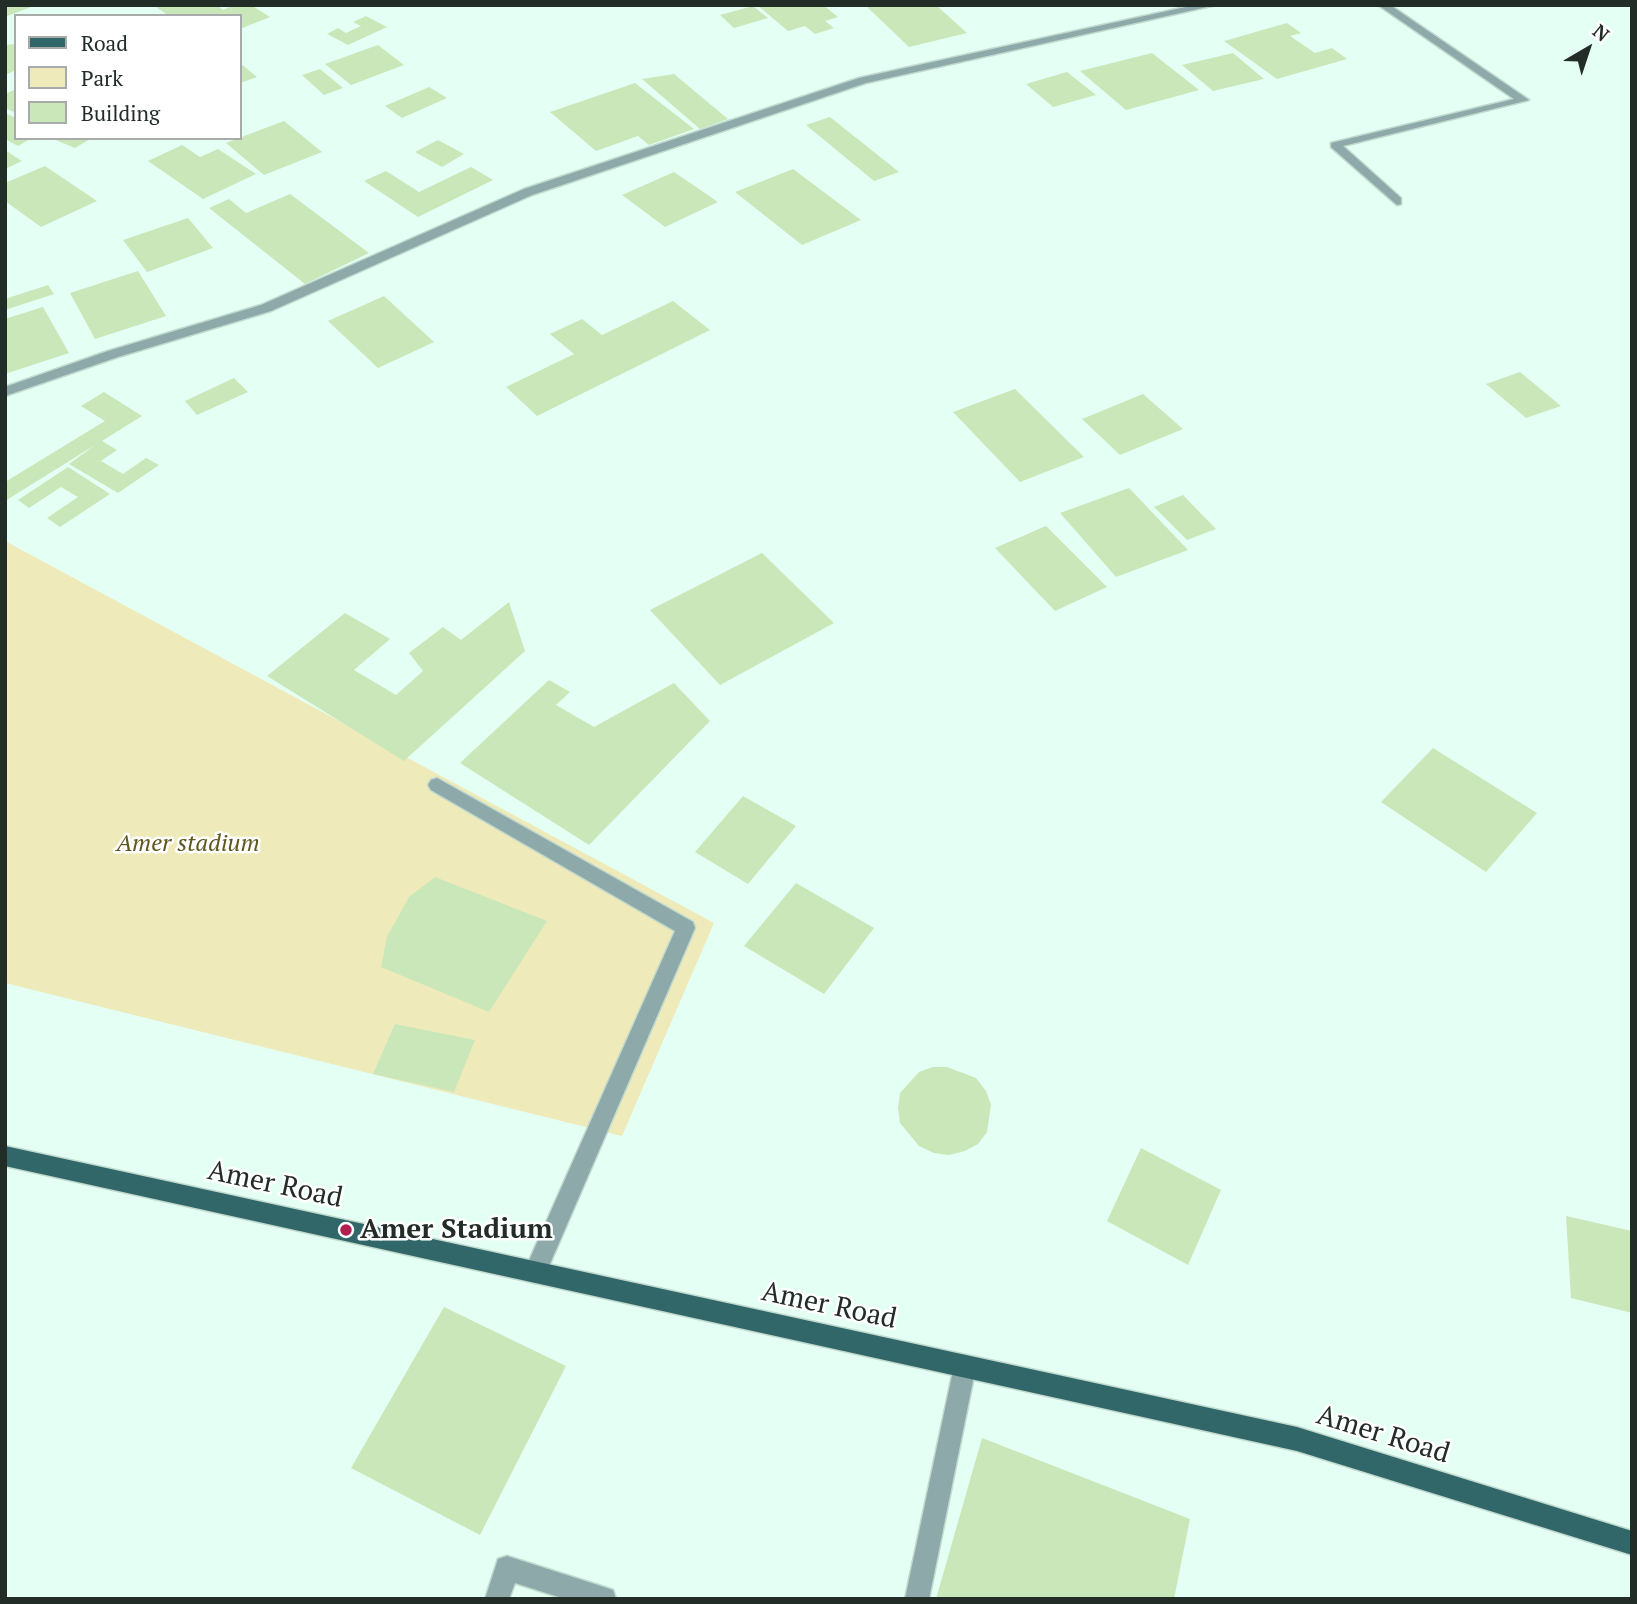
<!DOCTYPE html>
<style>
body{margin:0}
#map{position:relative;width:1637px;height:1604px;overflow:hidden;background:#e4fff3;font-family:"PT Serif",serif}
canvas{display:block}
.frame{position:absolute;inset:0;border:7px solid #232d28;pointer-events:none}
.legend{position:absolute;left:14px;top:14px;width:228px;height:126px;box-sizing:border-box;background:#fff;border:2px solid #a7aba9;margin:0;padding:9px 12px;list-style:none;font-size:21px;color:#232d28}
.legend li{display:flex;align-items:center;gap:14px;height:35px}
.legend b{width:35px;border:2px solid #a7aba9}
.north{position:absolute;left:1553px;top:14px;width:70px;height:70px;-webkit-text-stroke:5px #fff;paint-order:stroke;rotate:39deg;font-size:19px;font-weight:700;line-height:28px;text-align:center;color:#232d28}
.north::after{content:'';display:block;margin:auto;width:24px;height:32px;background:#232d28;clip-path:polygon(50% 0,100% 100%,50% 72%,0 100%)}
</style>
<div id="map">
<canvas width="1637" height="1604"></canvas>
<div class="frame"></div>
<ul class="legend">
<li><b style="height:9px;background:#316769"></b>Road</li>
<li><b style="height:19px;background:#efeab9"></b>Park</li>
<li><b style="height:19px;background:#cae7ba"></b>Building</li>
</ul>
<div class="north">N</div>
</div>
<script>
const g = document.querySelector('canvas').getContext('2d');
g.lineJoin = 'round';
function paint(path, color) { g.fillStyle = color; g.fill(path, 'evenodd'); }
function trace(path, color, width, dash) { g.strokeStyle = color; g.lineWidth = width; g.lineCap = dash ? 'butt' : 'round'; g.setLineDash(dash || []); g.stroke(path); }
function drawText(font, color, halo, rows, align = 'center') {
  g.font = font + ' "PT Serif",serif'; g.lineWidth = 5; g.setLineDash([]); g.textBaseline = 'middle'; g.strokeStyle = halo; g.fillStyle = color; for (const [text, x, y, turn = 0] of rows) {
    g.save(); g.translate(x, y); g.rotate((+turn || 0) * Math.PI / 180); g.textAlign = isNaN(turn) ? turn : align; if (halo) g.strokeText(text, 0, 0); g.fillText(text, 0, 0); g.restore();
  }
}
const green = new Path2D(`
 M5,541L714,923L622,1136L5,983Z`);
const building = new Path2D(`
 M5,5H36L5,17Z
 M161,5H217L223,10L234,5H251L270,17L240,29V16H169L156,7Z
 M757,5H823L838,17L825,21L834,28L815,34L805,26L788,31Z
 M865,5H936L967,33L909,47Z
 M753,6L768,18L734,28L720,15Z
 M366,16L387,27L348,45L327,34L338,28L346,33L361,26L353,22Z
 M1287,23L1301,33L1290,36L1315,53L1332,48L1347,59L1277,79L1224,41Z
 M16,44V70L5,75V45Z
 M378,45L404,65L351,85L325,64Z
 M1152,53L1199,90L1126,110L1080,71Z
 M1233,53L1264,79L1213,91L1182,65Z
 M241,64L257,77L240,83Z
 M320,69L343,88L324,95L302,75Z
 M1067,72L1096,95L1053,107L1026,84Z
 M674,74L728,119L700,129L642,79Z
 M635,83L694,129L649,145L638,136L596,151L550,112Z
 M429,87L447,98L402,118L385,106Z
 M16,89V113L5,108V94Z
 M5,113L16,118V138H32L18,146L5,139Z
 M830,117L899,172L874,181L806,125Z
 M284,121L322,152L264,175L226,143Z
 M51,138H92L75,148Z
 M438,140L464,154L442,167L415,152Z
 M182,145L200,157L218,149L256,174L203,199L148,161Z
 M5,150L22,161L5,169Z
 M45,166L97,201L41,227L5,201V183Z
 M471,167L493,180L418,217L364,181L386,171L419,192Z
 M793,169L861,220L802,245L735,192Z
 M674,172L718,202L665,227L622,195Z
 M290,194L369,253L305,284L209,208L229,199L246,213Z
 M188,218L213,248L147,272L123,240Z
 M138,271L166,316L95,339L70,293Z
 M48,285L54,294L5,310V299Z
 M384,296L434,342L378,368L328,321Z
 M673,301L710,330L537,416L506,387L574,354L550,334L582,319L602,335Z
 M43,307L69,353L5,374V319Z
 M1520,372L1561,406L1526,418L1486,384Z
 M234,378L248,392L197,415L185,401Z
 M1015,389L1084,457L1020,482L953,412Z
 M104,392L142,416L102,441L117,450L101,461L123,474L146,458L159,465L118,493L69,464L95,445L5,501V482L105,421L81,406Z
 M1143,394L1183,429L1120,455L1082,419Z
 M68,467L110,494L60,527L47,518L78,497L61,487L29,508L18,500Z
 M1129,488L1188,550L1116,577L1060,513Z
 M1183,495L1216,529L1187,540L1154,507Z
 M1046,526L1107,587L1055,611L995,548Z
 M762,553L834,623L720,685L650,610Z
 M509,602L525,651L404,761L267,676L345,613L390,639L354,670L396,695L423,671L409,653L443,627L461,640Z
 M549,680L570,692L556,705L594,727L674,683L710,721L589,845L460,763Z
 M1433,748L1537,813L1486,872L1381,802Z
 M743,796L796,826L748,884L695,852Z
 M435,877L547,921L489,1012L381,967L387,937L409,897Z
 M796,883L874,928L824,994L744,946Z
 M395,1024L475,1040L454,1092L373,1074Z
 M933,1067H947L976,1078L986,1091L991,1105L987,1132L978,1144L965,1151L949,1155L934,1153L919,1146L900,1123L898,1108L900,1093L919,1072Z
 M1141,1148L1221,1190L1188,1265L1107,1221Z
 M1566,1216L1632,1231V1313L1571,1298Z
 M444,1307L566,1366L480,1535L351,1468Z
 M982,1438L1190,1519L1174,1599H936Z`);
const minor = new Path2D(`
 M1195,5H1216L866,83L532,195L271,311L118,357L5,396V387L108,351L261,305L524,189L859,78Z
 M1378,5H1390L1529,100L1343,146L1401,198V204L1397,205L1331,147V143L1514,99Z
 M437,778L693,922L695,928L543,1280L535,1283L527,1280L524,1272L675,931L431,790L428,785L431,780Z
 M965,1355L973,1358L976,1366L929,1599H905L954,1366L957,1358Z
 M507,1556L604,1587L613,1590L616,1599H565L515,1583L509,1599H485L498,1559Z`);
const major = new Path2D(`
 M5,1146L1297,1427L1632,1531V1555L1297,1451L5,1166Z`);
const markers = [
 [346,1230,7,"#b12051"]
];
const parkNames = [
 ["Amer stadium",188,844]
];
const nearStreetnames = [
 ["Amer Road",275,1185,12],
 ["Amer Road",829,1306,12],
 ["Amer Road",1383,1435,17]
];
const nearPoinames = [
 ["Amer Stadium",360,1230]
];
paint(green, '#efeab9');
paint(building, '#cae7ba');
trace(minor, '#c1d9ce', 3);
trace(major, '#c1d9ce', 3);
paint(minor, '#8da9a9');
paint(major, '#316769');
for (const [x, y, r, color] of markers) { const dot = new Path2D(); dot.arc(x, y, r, 0, 2 * Math.PI); g.fillStyle = color; g.fill(dot); trace(dot, '#fff', 2.5); }
drawText('italic 24px', '#60591f', '#fff', parkNames);
drawText('28px', '#232d28', '#fff', nearStreetnames);
drawText('bold 28px', '#232d28', '#fff', nearPoinames, 'left');
</script>
